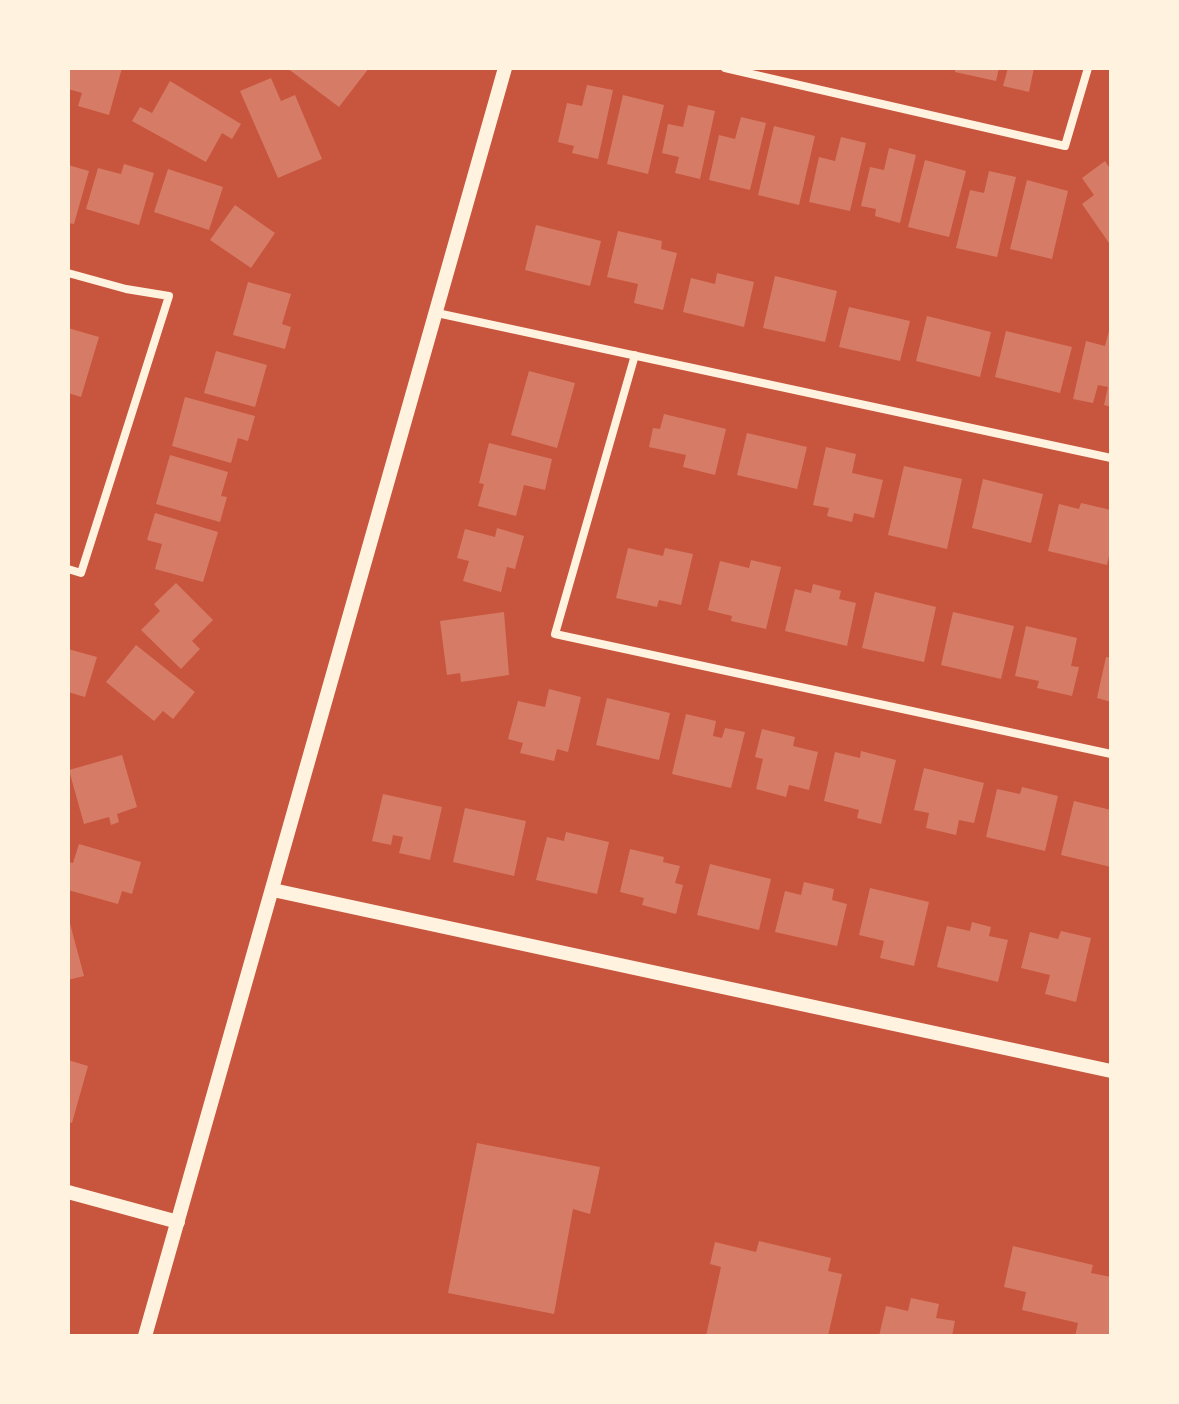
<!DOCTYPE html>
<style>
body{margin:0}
#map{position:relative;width:1179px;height:1404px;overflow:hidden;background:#c8553d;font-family:Jost,sans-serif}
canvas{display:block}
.frame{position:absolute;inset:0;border:70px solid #fff3e0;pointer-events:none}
</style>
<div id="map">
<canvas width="1179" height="1404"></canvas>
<div class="frame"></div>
</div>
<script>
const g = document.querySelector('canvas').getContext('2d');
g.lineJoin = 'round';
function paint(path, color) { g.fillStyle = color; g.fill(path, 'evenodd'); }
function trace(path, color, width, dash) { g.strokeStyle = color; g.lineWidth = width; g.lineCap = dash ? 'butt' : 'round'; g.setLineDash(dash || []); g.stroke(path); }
const building = new Path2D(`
 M68,68H122L109,115L78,106L82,93L68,89Z
 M287,68H369L339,107Z
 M955,68H999L996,81L955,72Z
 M1008,68H1034L1029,92L1003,86Z
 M271,78L281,101L295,95L322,159L278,178L240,91Z
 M170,81L241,124L232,139L222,133L206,162L132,121L140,107L152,113Z
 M587,85L613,90L598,159L572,153L574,146L558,142L567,103L582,106Z
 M623,95L664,105L648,174L607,164Z
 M688,105L715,111L700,179L675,173L679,157L662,153L668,124L683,127Z
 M741,117L766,123L750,190L709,180L719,135L735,139Z
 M774,126L815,136L799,205L758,195Z
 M841,137L866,143L850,211L809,202L819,157L835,161Z
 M889,148L916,155L900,223L875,216L876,209L861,206L870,167L884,170Z
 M925,160L966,171L949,237L908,227Z
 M1105,161L1111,170L1109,243L1082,204L1094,195L1082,178Z
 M124,164L154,173L139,225L86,209L98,168L121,174Z
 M68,165L89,171L74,224L68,223Z
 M168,169L223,187L209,230L154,212Z
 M989,171L1016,177L997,257L956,248L970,190L984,193Z
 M1027,180L1068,191L1052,259L1010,249Z
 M235,205L275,233L251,268L210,240Z
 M536,225L601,241L590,286L525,270Z
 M618,231L662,241L661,249L677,253L663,310L634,303L638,284L607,277Z
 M717,273L754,282L744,327L683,312L691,278L715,284Z
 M775,276L837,291L825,342L763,328Z
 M248,282L291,294L282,324L291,327L285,349L233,335Z
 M849,307L910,321L900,361L839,347Z
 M927,316L991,332L980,377L916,361Z
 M1110,327L1111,407L1104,405L1108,387L1098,385L1093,403L1073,399L1086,341L1105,346Z
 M68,328L99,337L81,397L68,393Z
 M1006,331L1072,347L1060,393L995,377Z
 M216,351L267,365L255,407L204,393Z
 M529,371L575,383L557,448L511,435Z
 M185,397L255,416L248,441L238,438L231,463L172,446Z
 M664,414L726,429L715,475L683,467L686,455L649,447L653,428L660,429Z
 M747,433L807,447L797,489L737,475Z
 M489,443L552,459L545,490L524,485L516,516L478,506L484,484L479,483Z
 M826,447L856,454L852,473L883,480L874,518L854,513L852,522L827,516L829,508L813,505Z
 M170,455L228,472L221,496L227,497L220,522L156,504Z
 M904,466L962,479L947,549L888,535Z
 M983,479L1043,494L1031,543L972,528Z
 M1081,503L1111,510V547L1107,565L1048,551L1059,504L1079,509Z
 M155,513L218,532L203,582L155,569L162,544L147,540Z
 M497,528L524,536L515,569L507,567L501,592L463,581L469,561L457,558L465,529L495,537Z
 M628,548L663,556L665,548L693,554L681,605L659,600L657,607L616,598Z
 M751,560L781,567L766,629L731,621L732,616L708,610L720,561L749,568Z
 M176,583L213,620L192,641L200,649L181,669L141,630L160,611L154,604Z
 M813,584L841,591L839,599L856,603L847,646L785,631L795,589L811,593Z
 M875,592L936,607L924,662L862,648Z
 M504,612L509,675L461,682L460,673L447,675L440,621Z
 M953,612L1014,626L1001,679L941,665Z
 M1026,626L1077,638L1071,666L1079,667L1072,696L1037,688L1039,681L1015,676Z
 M136,645L195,692L173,719L163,711L154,721L106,682Z
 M68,649L97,657L85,697L68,692Z
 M1106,657L1111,658V702L1097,698Z
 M549,689L581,697L568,752L557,749L554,761L520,753L523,743L508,739L518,701L545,707Z
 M607,698L670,713L659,760L596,745Z
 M686,714L716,721L713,736L722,738L725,728L745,732L731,788L672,774Z
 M762,729L795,737L793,746L818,752L809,790L789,785L786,797L756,789L763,759L755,757Z
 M861,751L896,760L881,824L857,818L859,810L824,801L835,752L860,758Z
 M122,755L137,807L117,814L119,822L111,825L109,817L84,824L69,770Z
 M924,768L984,783L974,823L959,820L956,835L926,828L929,813L914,810Z
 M1022,787L1058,796L1045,851L986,837L997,789L1020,794Z
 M383,794L442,807L430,860L399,853L403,837L393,835L391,845L372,841Z
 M1074,801L1111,810V867L1061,855Z
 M465,808L526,821L514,876L453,862Z
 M566,832L609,842L597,894L536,880L547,837L564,841Z
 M79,844L141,862L132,894L122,891L118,904L68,890V862L73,863Z
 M630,849L664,857L663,862L680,866L675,883L683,885L676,914L642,905L644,898L620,892Z
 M710,864L771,879L759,930L697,915Z
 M804,882L834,889L832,900L847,904L837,946L775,932L785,891L801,895Z
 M870,888L929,902L914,966L880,958L884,941L859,935Z
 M68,916L84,976L68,980Z
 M972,922L991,927L989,936L1008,940L998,982L937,967L947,926L970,931Z
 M1061,931L1091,938L1076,1002L1045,994L1050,975L1021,968L1030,932L1058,939Z
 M68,1060L88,1066L72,1123L68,1122Z
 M477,1143L600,1167L590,1214L573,1209L554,1314L448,1293Z
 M759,1241L831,1258L828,1271L842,1274L828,1336H706L721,1267L710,1264L715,1242L756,1252Z
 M1013,1246L1093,1265L1091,1273L1111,1277V1336H1075L1078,1323L1022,1310L1026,1292L1004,1287Z
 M911,1298L939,1304L936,1318L955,1321L952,1336H879L886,1306L908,1311Z`);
const minor = new Path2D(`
 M725,68L1065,146L1088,68
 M68,273L126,289L169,296L81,573L68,569
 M437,313L1111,458
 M635,355L555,634L1111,754`);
const tertiary = new Path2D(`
 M273,890L1111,1071
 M68,1192L178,1222`);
const secondary = new Path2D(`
 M145,1336L505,68`);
paint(building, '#d67c66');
trace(minor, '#fff3e0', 8);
trace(tertiary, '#fff3e0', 14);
trace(secondary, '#fff3e0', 14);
</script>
